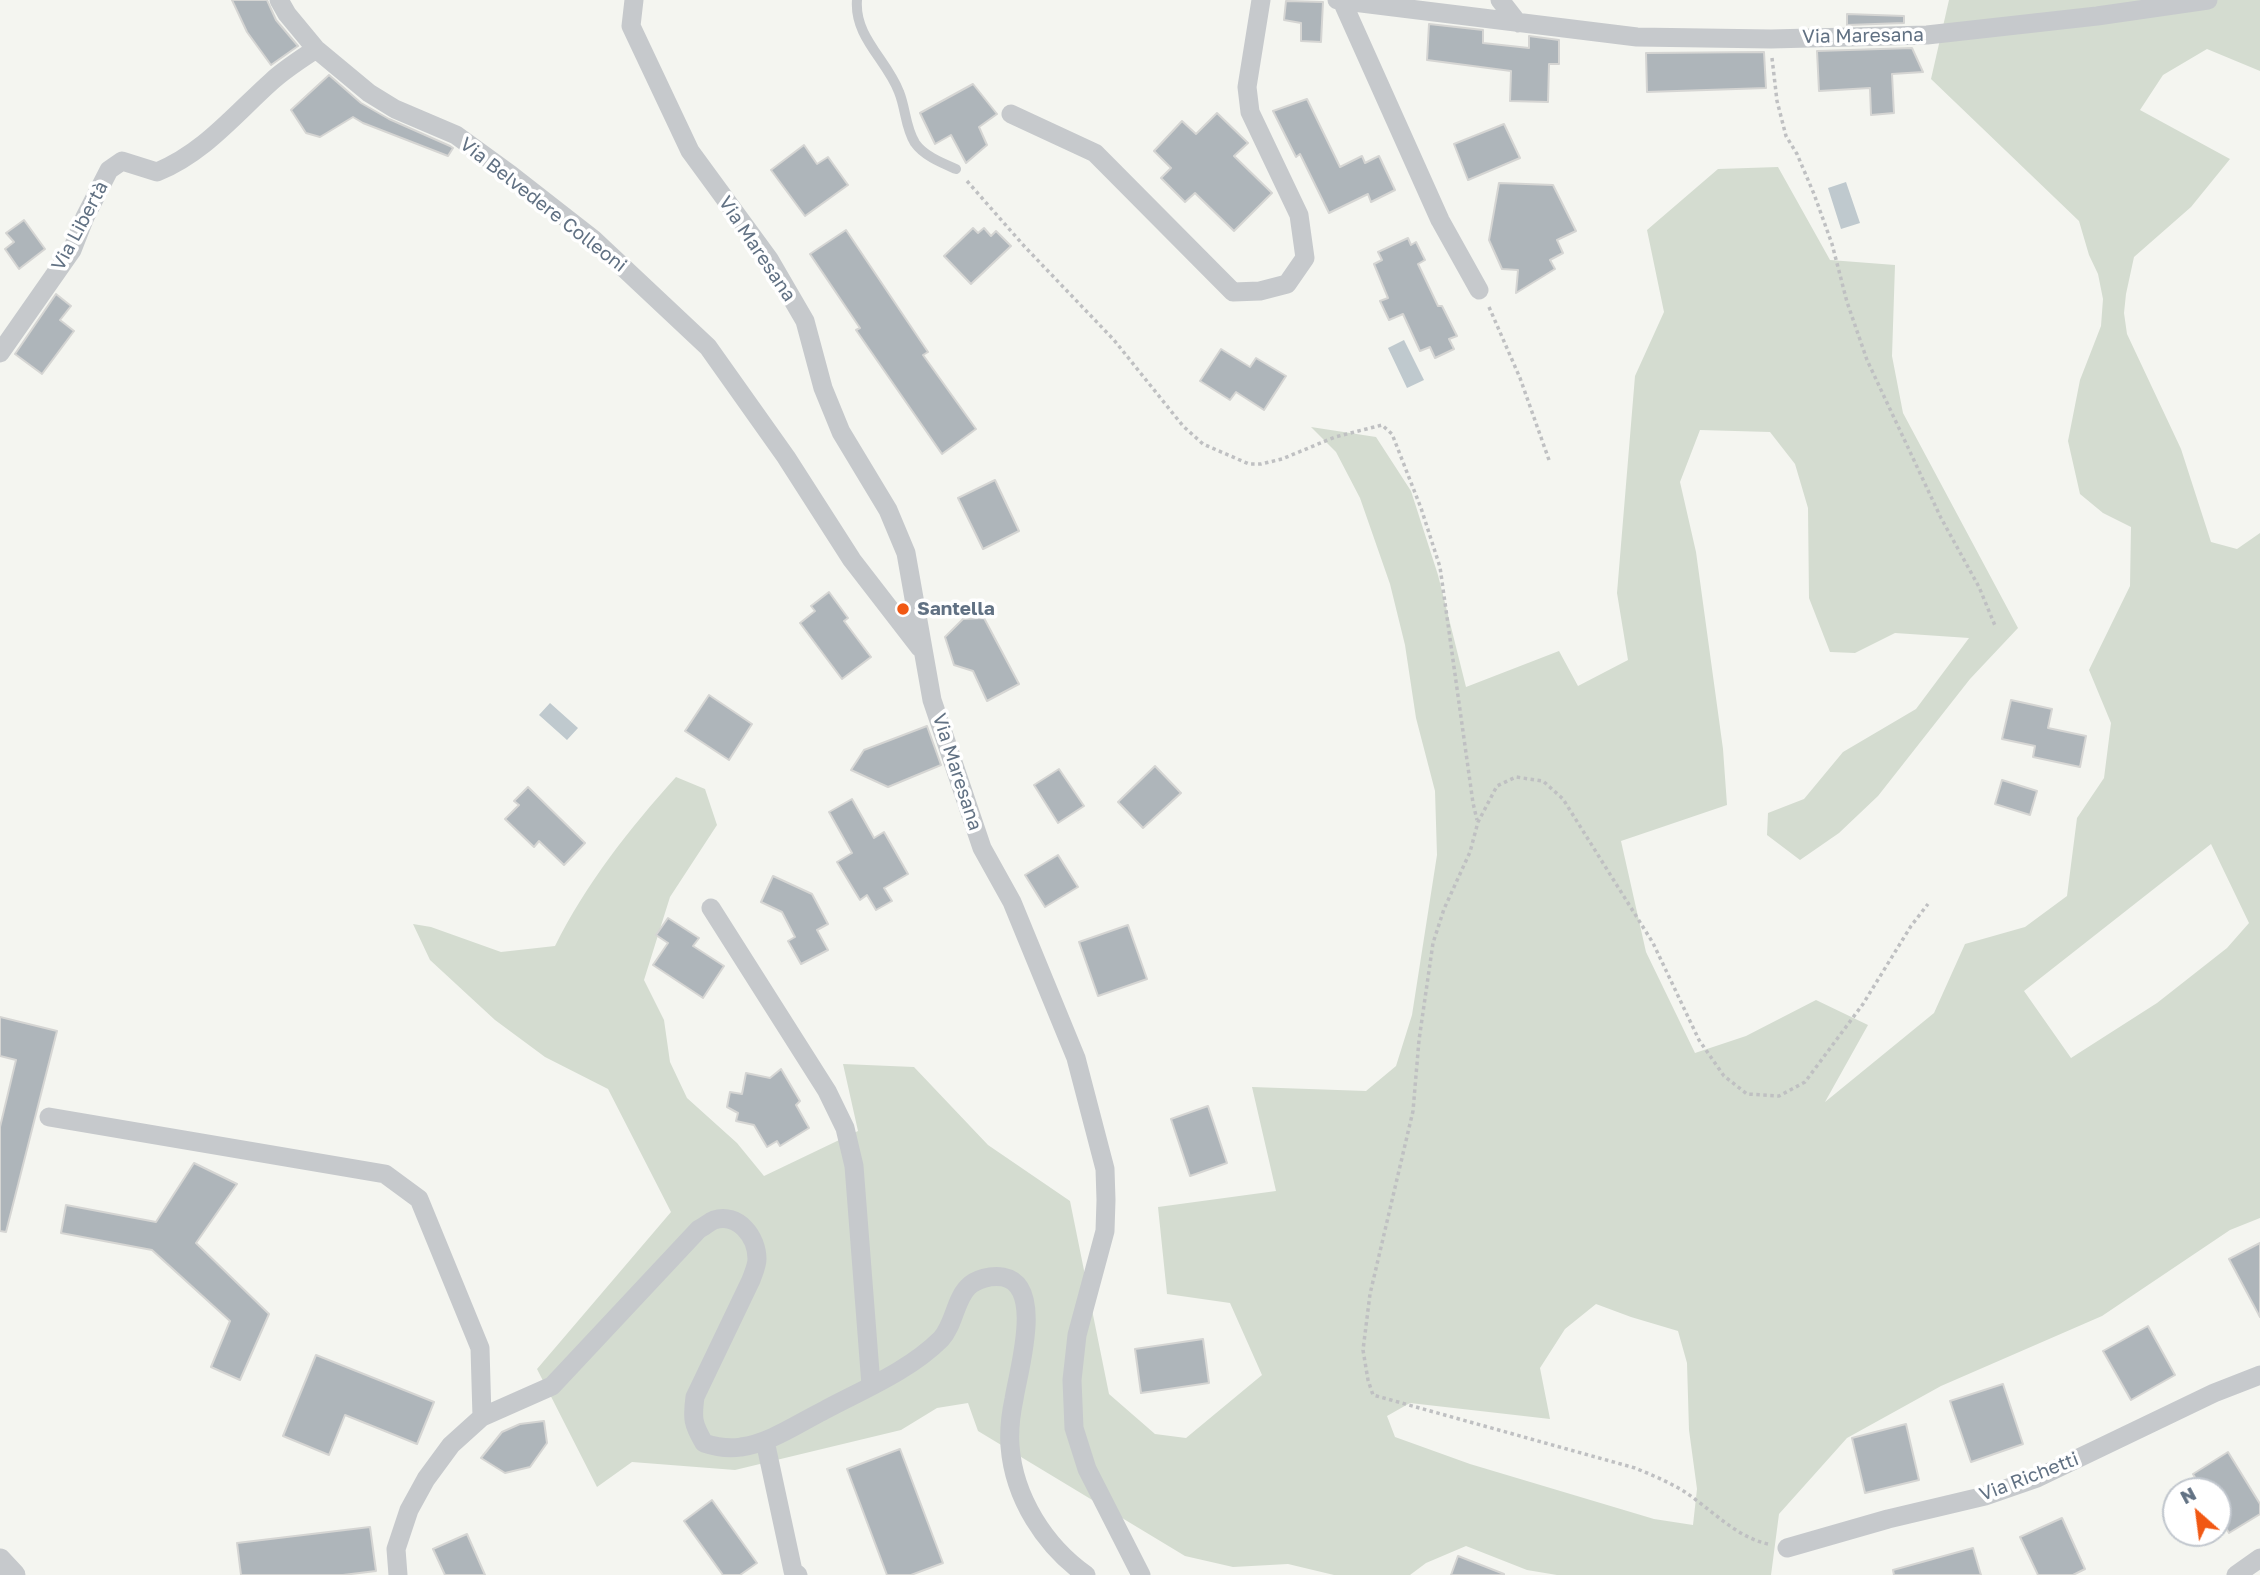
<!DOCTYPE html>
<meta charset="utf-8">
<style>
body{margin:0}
#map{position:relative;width:2260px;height:1575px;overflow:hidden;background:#f4f5f0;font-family:"Golos Text",sans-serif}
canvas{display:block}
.north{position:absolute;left:2162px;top:1477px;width:70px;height:70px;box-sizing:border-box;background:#fff;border:2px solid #c0c6cd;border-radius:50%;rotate:332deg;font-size:19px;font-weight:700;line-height:28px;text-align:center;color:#617183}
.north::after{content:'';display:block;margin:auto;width:24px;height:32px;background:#f15813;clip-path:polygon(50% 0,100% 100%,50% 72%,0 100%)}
</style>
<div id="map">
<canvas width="2260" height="1575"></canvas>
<div class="north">N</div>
</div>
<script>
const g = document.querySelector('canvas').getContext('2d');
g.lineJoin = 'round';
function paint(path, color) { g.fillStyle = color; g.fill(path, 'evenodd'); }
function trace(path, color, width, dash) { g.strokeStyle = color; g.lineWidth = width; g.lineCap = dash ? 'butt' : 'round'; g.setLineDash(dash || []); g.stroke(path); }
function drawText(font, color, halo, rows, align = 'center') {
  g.font = font + ' "Golos Text",sans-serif'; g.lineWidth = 7; g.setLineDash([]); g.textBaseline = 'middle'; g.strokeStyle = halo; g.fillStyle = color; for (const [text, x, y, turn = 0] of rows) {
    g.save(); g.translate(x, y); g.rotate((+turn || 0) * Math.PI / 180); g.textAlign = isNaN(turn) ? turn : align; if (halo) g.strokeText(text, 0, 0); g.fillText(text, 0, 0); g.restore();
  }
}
const green = new Path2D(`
 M1949,0H2260V71L2207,49L2163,75L2140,110L2230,159L2191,207L2134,257L2126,294L2124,313L2127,334L2181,449L2211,542L2237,549L2260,533V1218L2230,1230L2102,1316L1941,1386L1847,1438L1779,1514L1771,1575H1557L1527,1570L1466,1546L1426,1563L1410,1575H1334L1288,1564L1233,1567L1185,1556L978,1431L968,1403L937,1408L901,1430L735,1470L632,1462L597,1487L537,1369L671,1212L608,1089L545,1057L495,1020L430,960L413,924L431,927L501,952L555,946C586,884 629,829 676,777L705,789L717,825L670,897L644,980L664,1020L670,1062L687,1098L737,1143L764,1176L858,1131L843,1064L914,1067L988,1145L1070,1201L1109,1394L1155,1434L1186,1438L1262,1375L1230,1303L1167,1294L1158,1207L1276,1191L1252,1087L1366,1091L1396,1066L1412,1015L1437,855L1435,791L1416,718L1405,645L1390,584L1360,498L1336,452L1311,427L1376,437L1411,491L1438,575L1466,687L1559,651L1578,686L1628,660L1617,593L1635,376L1664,312L1647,230L1718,169L1778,167L1830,260L1895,265L1892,356L1903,413L2018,628L1970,679L1878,796L1839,833L1800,860L1767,835L1768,813L1804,799L1843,752L1916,709L1969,638L1895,633L1855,653L1830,652L1809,598L1808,508L1795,464L1770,432L1700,430L1680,482L1696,552L1723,749L1727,805L1621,841L1646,952L1695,1053L1746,1036L1816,1000L1868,1025L1825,1102L1934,1013L1965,944L2025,927L2067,896L2077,818L2104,778L2111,723L2089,670L2130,586L2131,527L2103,513L2080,494L2068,441L2080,380L2101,326L2103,299L2098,274L2089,255L2079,221L1931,79ZM2211,844L2249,923L2227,948L2157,1003L2071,1058L2024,991ZM1596,1304L1631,1317L1678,1331L1687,1363L1689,1430L1697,1489L1693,1525L1654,1519L1470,1464L1395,1437L1387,1416L1410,1403L1550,1419L1540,1368L1565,1329Z`);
const water = new Path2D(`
 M1846,182L1860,223L1841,229L1828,188Z
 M1404,340L1424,380L1407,388L1388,348Z
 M550,703L578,728L567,740L539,715Z`);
const building = new Path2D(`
 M232,0H267L276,20L298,46L271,65L247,32Z
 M1286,1L1323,2L1321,42L1301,41V23L1284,20Z
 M1847,14L1904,16V23L1847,25Z
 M1429,24L1483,30V43L1529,48V36L1559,40V64H1549L1548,102L1510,101L1511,71L1427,60Z
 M1912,48L1923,72L1892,74L1894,113L1871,115L1870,88L1819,91L1817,51Z
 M1764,52L1766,88L1647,92L1646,53Z
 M329,75L361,103L389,119L450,146L453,148L448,156L363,123L353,117L320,137L306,133L291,110Z
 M973,84L997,114L979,127L987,145L966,163L951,135L935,144L920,113Z
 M1307,99L1340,167L1362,156L1365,163L1379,156L1395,190L1371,202L1368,194L1329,213L1300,154L1296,157L1273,111Z
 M1217,113L1248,143L1234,156L1272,193L1234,231L1195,193L1185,202L1161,178L1171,168L1154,151L1182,121L1196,134Z
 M1504,124L1520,158L1468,180L1454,144Z
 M804,145L817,164L828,157L848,185L805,216L771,170Z
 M1499,183L1553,185L1576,231L1557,240L1563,253L1550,260L1555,269L1516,293L1518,270L1502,269L1489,240Z
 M24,220L45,249L19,269L5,249L14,242L6,233Z
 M973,228L978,233L984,228L991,236L996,231L1011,246L971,284L944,256Z
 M846,230L928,352L923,355L976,429L942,454L856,330L860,328L810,254Z
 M1408,238L1411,245L1416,242L1425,260L1418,264L1438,306H1442L1457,336L1449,339L1454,349L1435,358L1430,347L1420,351L1403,314L1389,320L1380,301L1388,298L1374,264L1382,260L1378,252Z
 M56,294L71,306L60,320L74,331L42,374L15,354Z
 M1221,349L1250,367L1256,358L1286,376L1264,410L1236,392L1230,400L1200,381Z
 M995,480L1019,531L983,549L958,498Z
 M829,592L848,618L844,621L871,657L842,679L800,623L815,611L811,606Z
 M984,618L1019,684L987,701L973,671L954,665L945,637L963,619Z
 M709,695L752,724L729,760L685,731Z
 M2011,700L2052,709L2048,728L2086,736L2080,767L2033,757L2035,746L2002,739Z
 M927,726L941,765L888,787L851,770L864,750Z
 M1155,766L1181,793L1143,828L1118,802Z
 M1059,769L1084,806L1058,823L1034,785Z
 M2002,780L2037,791L2030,815L1995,804Z
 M528,787L585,843L564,865L539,841L534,847L505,819L519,805L514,801Z
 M852,799L874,838L884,832L908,874L884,888L892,901L876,910L867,895L860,900L837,862L852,853L829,812Z
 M1058,855L1078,887L1045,907L1025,875Z
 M773,876L812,894L828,924L817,930L828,950L801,964L788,941L795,937L782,912L761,902Z
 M668,918L699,938L693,946L724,966L703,998L653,965L668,943L656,935Z
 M1128,925L1147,979L1098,996L1079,942Z
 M0,1017L57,1031L6,1232L0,1231V1127L16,1060L0,1056Z
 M781,1069L800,1101L796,1105L809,1128L780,1146L777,1141L767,1147L754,1125L736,1121L738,1113L727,1107L730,1092L742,1094L746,1073L770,1078Z
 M1208,1106L1227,1163L1190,1176L1171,1119Z
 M194,1163L237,1184L196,1243L269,1314L240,1380L211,1367L230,1321L152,1250L61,1233L66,1205L156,1222Z
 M2260,1243V1317L2229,1259Z
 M2148,1326L2175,1375L2131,1400L2103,1351Z
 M1203,1339L1209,1383L1141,1393L1135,1349Z
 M316,1355L434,1402L417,1444L345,1415L329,1455L283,1436Z
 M2003,1384L2023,1444L1971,1462L1950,1401Z
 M544,1421L547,1443L530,1467L505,1473L481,1458L502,1432L520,1424Z
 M1906,1424L1919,1480L1865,1493L1852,1438Z
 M900,1449L943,1563L911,1575H887L847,1469Z
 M2228,1452L2260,1504V1514L2229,1533L2218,1515V1491H2203L2193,1474Z
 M712,1500L757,1563L740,1575H723L684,1521Z
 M2062,1518L2085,1569L2073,1575H2038L2020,1537Z
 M370,1527L376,1571L343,1575H241L237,1543Z
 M467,1534L485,1575H445L433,1549Z
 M1973,1548L1981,1575H1894L1893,1570Z
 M1458,1556L1504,1574V1575H1451Z`);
const path = new Path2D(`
 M1772,58L1777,101L1786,136L1797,154L1814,194L1832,244L1847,302L1867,360L1941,518L1979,587L1996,628
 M967,181L1025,247L1114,340L1183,426L1203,444L1249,464H1261L1282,459L1335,437L1382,425L1392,434L1421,508L1440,567L1473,803L1477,820
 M1489,307L1520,378L1549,460
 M1768,1544C1736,1537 1712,1510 1685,1492C1669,1482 1652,1475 1635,1468L1373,1395L1368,1380L1363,1350L1370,1294L1413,1111L1419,1040L1433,943L1444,909L1470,852L1478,822L1497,786L1516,777L1543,781L1563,799L1653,943L1699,1040L1724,1076L1747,1094L1779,1096L1805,1082L1863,1004L1911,926L1928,904`);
const service = new Path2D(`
 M857,0C854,37 887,60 899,92C906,109 905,127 915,143C924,156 942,163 956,169`);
const minor = new Path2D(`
 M279,0L287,14L316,49L369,93L395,109L456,135L511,175L593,239L708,347L786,457L852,560L920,648
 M634,0L631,26L690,151L769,259L805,321L823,388L841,432L888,510L906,553L932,700L982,848L1012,902L1076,1058L1105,1169L1106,1200L1105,1231L1077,1335L1072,1380L1074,1428L1087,1469L1141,1575
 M1337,0L1637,37L1771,39L1927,35L2097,16L2208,0
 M1500,0L1518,23
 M1342,1L1440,220L1479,290
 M1011,114L1095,153L1233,292L1260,291L1287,284L1305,258L1299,215L1250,112L1247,87L1261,0
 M0,353L72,250L85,217L109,170L122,161L157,172C204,153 235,114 272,81C285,69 301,59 316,49
 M711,908L827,1091L845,1128L854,1166L871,1385
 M49,1117L385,1174L419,1199L480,1348L482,1417
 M765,1441L793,1571L798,1575
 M1787,1548L1888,1519L1985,1496L2037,1478L2214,1393L2260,1375
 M398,1575L396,1549L409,1510L426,1479L451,1445L482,1417L552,1386L699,1229C704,1227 709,1222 714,1220C738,1212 757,1237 757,1259C757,1266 753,1274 751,1280L695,1397C692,1419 693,1424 704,1443C716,1447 729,1449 741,1447C770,1443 797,1424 823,1411C862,1390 909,1371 941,1339C954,1325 955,1300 968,1287C976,1279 991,1275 1003,1277C1045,1285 1018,1372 1014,1399C1011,1413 1009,1432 1010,1446C1014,1498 1045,1546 1086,1575
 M2236,1575L2260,1558`);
const tertiary = new Path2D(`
 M0,1560L14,1575`);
const markers = [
 [903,609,7,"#f15813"]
];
const streetNames = [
 ["Via Maresana",1863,36,-1],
 ["Via Belvedere Colleoni",543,205,38],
 ["Via Libertà",80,226,-62],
 ["Via Maresana",757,249,56],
 ["Via Maresana",957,772,72],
 ["Via Richetti",2029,1477,-21]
];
const poiNames = [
 ["Santella",917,609]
];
paint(green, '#d4dcd0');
paint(water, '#bfc9ce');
paint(building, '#aeb5ba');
trace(building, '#d5d5d3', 2);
trace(path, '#bfc0c2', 3.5, [3.5, 3.5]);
trace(service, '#c6c9cc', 10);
trace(minor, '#c6c9cc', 19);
trace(tertiary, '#c6c9cc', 23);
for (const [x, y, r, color] of markers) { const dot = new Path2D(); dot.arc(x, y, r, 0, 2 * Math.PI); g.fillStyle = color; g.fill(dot); trace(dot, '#fff', 2.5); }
drawText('19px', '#617183', '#fff', streetNames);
drawText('bold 19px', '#617183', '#fff', poiNames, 'left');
</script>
